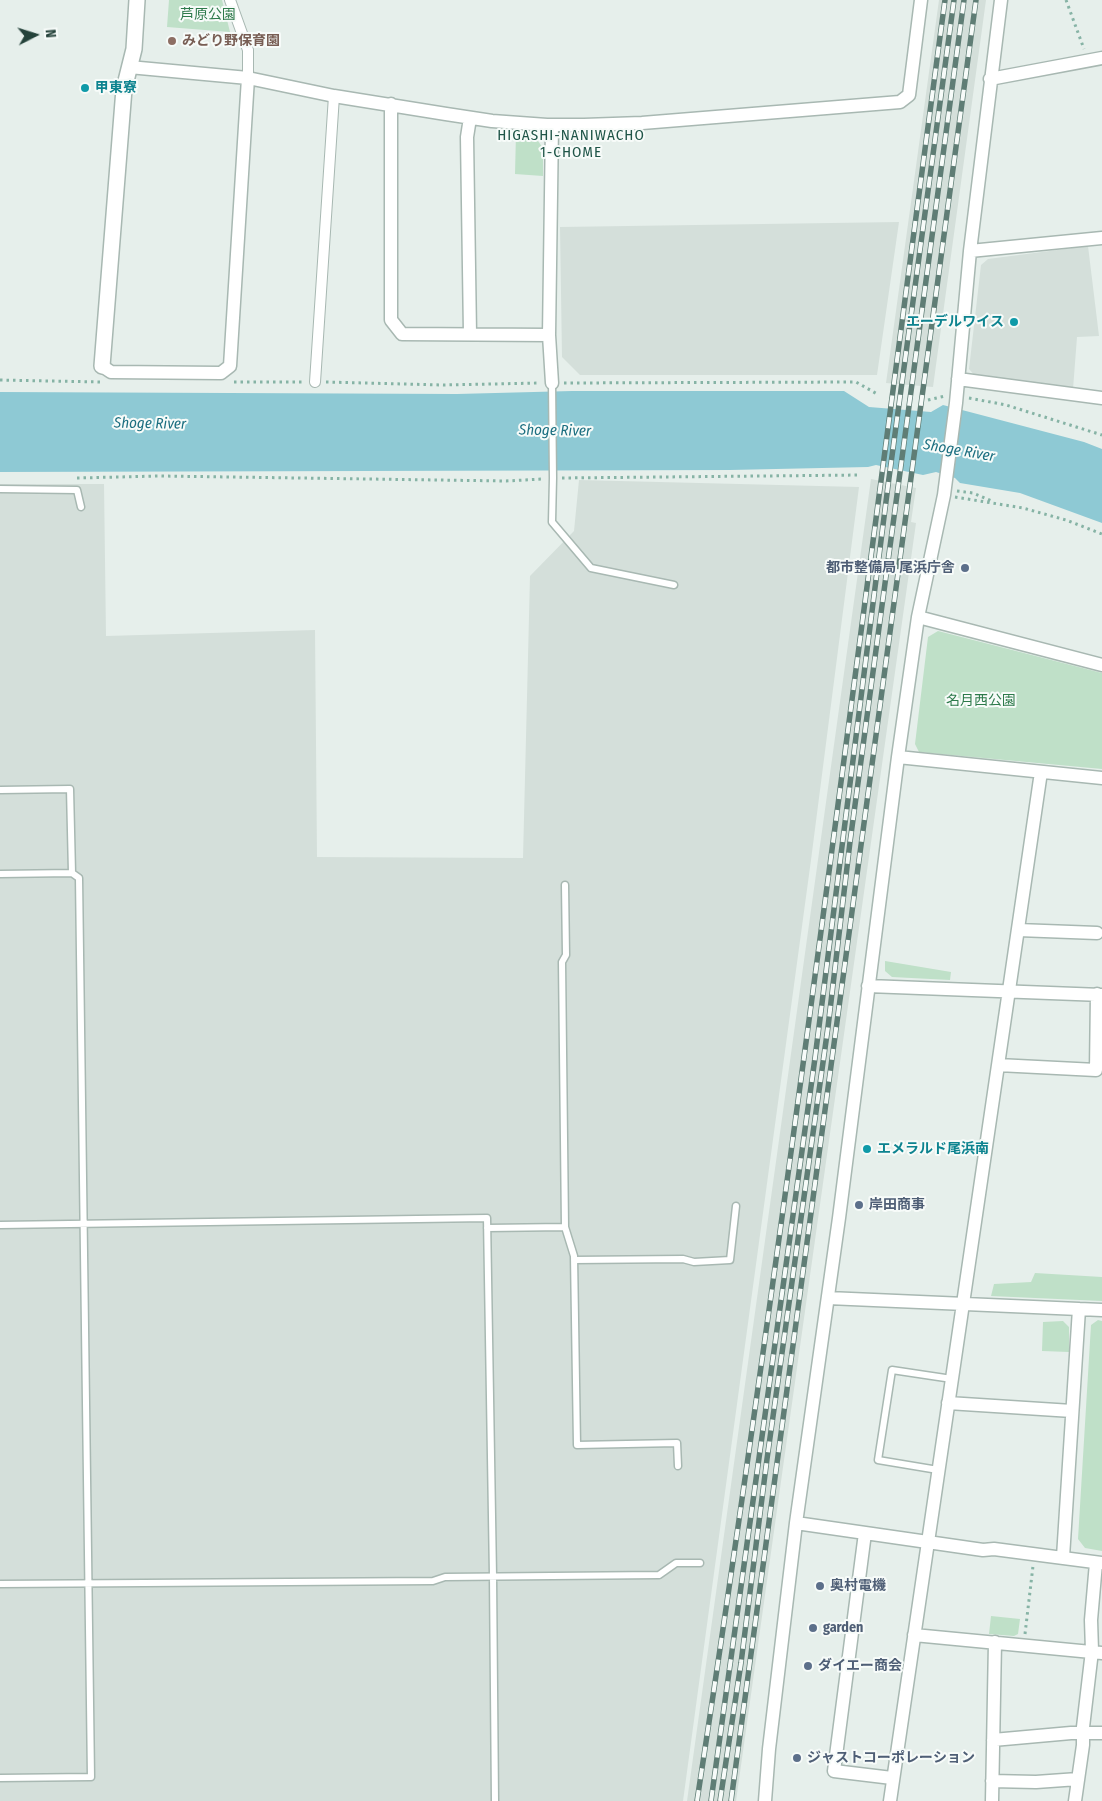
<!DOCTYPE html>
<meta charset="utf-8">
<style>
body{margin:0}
#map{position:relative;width:1102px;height:1801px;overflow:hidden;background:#e6efeb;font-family:"Fira Sans Condensed",sans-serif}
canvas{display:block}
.north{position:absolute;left:10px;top:10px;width:50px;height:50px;-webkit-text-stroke:4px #f7fbf9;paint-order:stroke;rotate:85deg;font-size:14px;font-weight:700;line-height:20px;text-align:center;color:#24423a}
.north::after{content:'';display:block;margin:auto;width:18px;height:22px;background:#24423a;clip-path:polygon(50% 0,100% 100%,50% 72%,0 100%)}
</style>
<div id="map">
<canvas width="1102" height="1801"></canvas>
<div class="north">N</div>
</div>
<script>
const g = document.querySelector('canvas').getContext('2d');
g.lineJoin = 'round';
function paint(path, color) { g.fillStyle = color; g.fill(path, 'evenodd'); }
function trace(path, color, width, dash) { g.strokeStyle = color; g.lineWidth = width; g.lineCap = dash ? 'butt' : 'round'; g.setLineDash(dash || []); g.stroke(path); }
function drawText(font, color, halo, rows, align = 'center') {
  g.font = font + ' "Fira Sans Condensed","Noto Sans JP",sans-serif'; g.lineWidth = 4; g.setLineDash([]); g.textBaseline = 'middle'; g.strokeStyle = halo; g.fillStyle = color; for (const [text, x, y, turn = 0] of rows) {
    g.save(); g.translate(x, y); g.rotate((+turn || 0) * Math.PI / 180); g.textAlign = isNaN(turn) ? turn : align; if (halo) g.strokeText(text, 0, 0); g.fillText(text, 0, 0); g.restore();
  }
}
const built = new Path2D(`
 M939,0H986L933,387L886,383Z
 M899,222L877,375H580L562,357L560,227Z
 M1088,246L1099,336L1077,337L1073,389L976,377L969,369L981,265L988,259Z
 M871,479L916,488L911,522L916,523L736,1801H687Z
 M579,480L859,487L811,860L683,1801H0V484H104L106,636L315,630L317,857L523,858L530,576L574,531Z`);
const green = new Path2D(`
 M169,0H222L230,32L167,27Z
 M516,133L533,134L543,148V176L515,174Z
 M938,631L1102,673V769L919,752L915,744L928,637Z
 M885,961L951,972L950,980L892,977L885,971Z
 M1035,1273L1102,1277V1301L991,1296L994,1284L1031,1282Z
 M1098,1320L1102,1321V1551L1085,1548L1078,1539L1091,1325Z
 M1063,1321L1069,1327V1352L1042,1351L1043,1322Z
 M991,1616L1020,1619L1018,1634L1014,1636L989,1634Z`);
const water = new Path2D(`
 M572,391H844L869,407L931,412L943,405L1084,442L1102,449V523L1020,493L960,483L955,478L936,472L923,475L876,465L868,467L730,470L0,472V392L457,394Z`);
const path = new Path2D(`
 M1066,0L1084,49
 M0,380L100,382
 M234,382H305
 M326,382L443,385L540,383
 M564,383L856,382L879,395
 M969,398L1006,405L1102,435
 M928,400L945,396
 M77,478L160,476L506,481L543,479
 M562,478L861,475
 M957,491L973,493L994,502
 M955,497L1023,508L1066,520L1102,534
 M1025,1634L1033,1566`);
const service = new Path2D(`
 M552,383L553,478L552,522L591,568L674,585
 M0,489L77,490L81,507
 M0,790L70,789L72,873L0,874
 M0,1225L487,1218L493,1576L495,1801
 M565,1227L574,1256L577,1445L677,1443L678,1466
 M487,1228L565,1227L562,962L566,955L565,885
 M574,1260L683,1259L694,1262L730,1260L736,1206
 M938,1470L878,1460L892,1370L952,1379
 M0,1584L433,1581L445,1577L659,1575L676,1563H700
 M0,1778L91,1777L79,878L72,873`);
const pedestrian = new Path2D(`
 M230,0L248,50V78
 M315,382L334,96`);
const minor = new Path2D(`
 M129,67L248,78L334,96L446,114L492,121L547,125H584L642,123L900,102L909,95L921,0
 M990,79L1102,58
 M391,104V320L402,334L549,335
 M552,125L549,335L552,383
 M970,251L1102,238
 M470,334L467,137L470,118
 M102,366L111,372L221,373L230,366L248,78
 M958,379L1102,398
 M918,617L1102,665
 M898,757L1102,778
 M1018,930L1097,933
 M868,986L1102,995
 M998,1065L1096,1070L1097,994
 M828,1298L1102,1310
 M948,1403L1072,1411
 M796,1523L983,1550L994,1549L1102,1563
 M865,1533L834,1771L892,1778
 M1063,1557L1079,1309
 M914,1635L1102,1653
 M993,1740L1071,1733H1102
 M992,1781L1036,1782L1078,1779
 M765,1801L769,1749L796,1523L839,1218L898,757L918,617L944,495L956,403L970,251L1001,0
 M890,1801L1041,772
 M992,1801L995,1642
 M1075,1801L1083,1745V1727L1092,1651L1091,1620L1096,1563`);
const tertiary = new Path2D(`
 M102,366L124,89L134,49L137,0`);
const rail = new Path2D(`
 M697,1801C789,1202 864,601 945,0
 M711,1801L815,1058L889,478L954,0
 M720,1801L741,1663L767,1459L828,1027L850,842L964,0
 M731,1801L976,0`);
const markers = [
 [172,41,5,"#8d6e63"],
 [85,88,5,"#0f9aa8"],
 [1014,322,5,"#0f9aa8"],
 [965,568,5,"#5c6f8a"],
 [867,1149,5,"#0f9aa8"],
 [859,1205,5,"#5c6f8a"],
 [820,1586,5,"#5c6f8a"],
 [813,1628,5,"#5c6f8a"],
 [808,1666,5,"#5c6f8a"],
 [797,1758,5,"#5c6f8a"]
];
const parkNames = [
 ["芦原公園",208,15],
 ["名月西公園",981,701]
];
const educationNames = [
 ["みどり野保育園",182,41]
];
const cultureNames = [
 ["甲東寮",95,88],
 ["エーデルワイス",1004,322,"right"],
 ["エメラルド尾浜南",877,1149]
];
const serviceNames = [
 ["都市整備局 尾浜庁舎",955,568,"right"],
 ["岸田商事",869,1205],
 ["奥村電機",830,1586],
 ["garden",823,1628],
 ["ダイエー商会",818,1666],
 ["ジャストコーポレーション",807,1758]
];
const neighbourhoodNames = [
 ["HIGASHI-NANIWACHO",571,136],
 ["1-CHOME",571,153]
];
const waterNames = [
 ["Shoge River",150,424,1],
 ["Shoge River",555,431,1],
 ["Shoge River",959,451,10]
];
paint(built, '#d4dfda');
paint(green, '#bfe0c8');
paint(water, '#8ec9d4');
trace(service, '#a8b8b2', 9);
trace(pedestrian, '#a8b8b2', 12);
trace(minor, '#a8b8b2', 15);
trace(tertiary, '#a8b8b2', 18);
trace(path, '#86b3a5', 3, [2.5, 4]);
trace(service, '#fff', 6);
trace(pedestrian, '#fff', 10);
trace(minor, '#fff', 12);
trace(tertiary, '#fff', 15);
trace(rail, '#5f7d75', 5.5);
trace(rail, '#f7fbf9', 4, [11]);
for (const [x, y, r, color] of markers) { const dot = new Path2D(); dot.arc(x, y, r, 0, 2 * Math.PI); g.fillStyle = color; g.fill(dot); trace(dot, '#f7fbf9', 2); }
drawText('14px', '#2d7a4b', '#f7fbf9', parkNames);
drawText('bold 14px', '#785e54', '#f7fbf9', educationNames, 'left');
drawText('bold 14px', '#0d838f', '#f7fbf9', cultureNames, 'left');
drawText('bold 14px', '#4e5e75', '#f7fbf9', serviceNames, 'left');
g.letterSpacing = '1px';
drawText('15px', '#1f5548', '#f7fbf9', neighbourhoodNames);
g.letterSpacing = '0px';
drawText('italic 15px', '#1c6f80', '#f7fbf9', waterNames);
</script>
